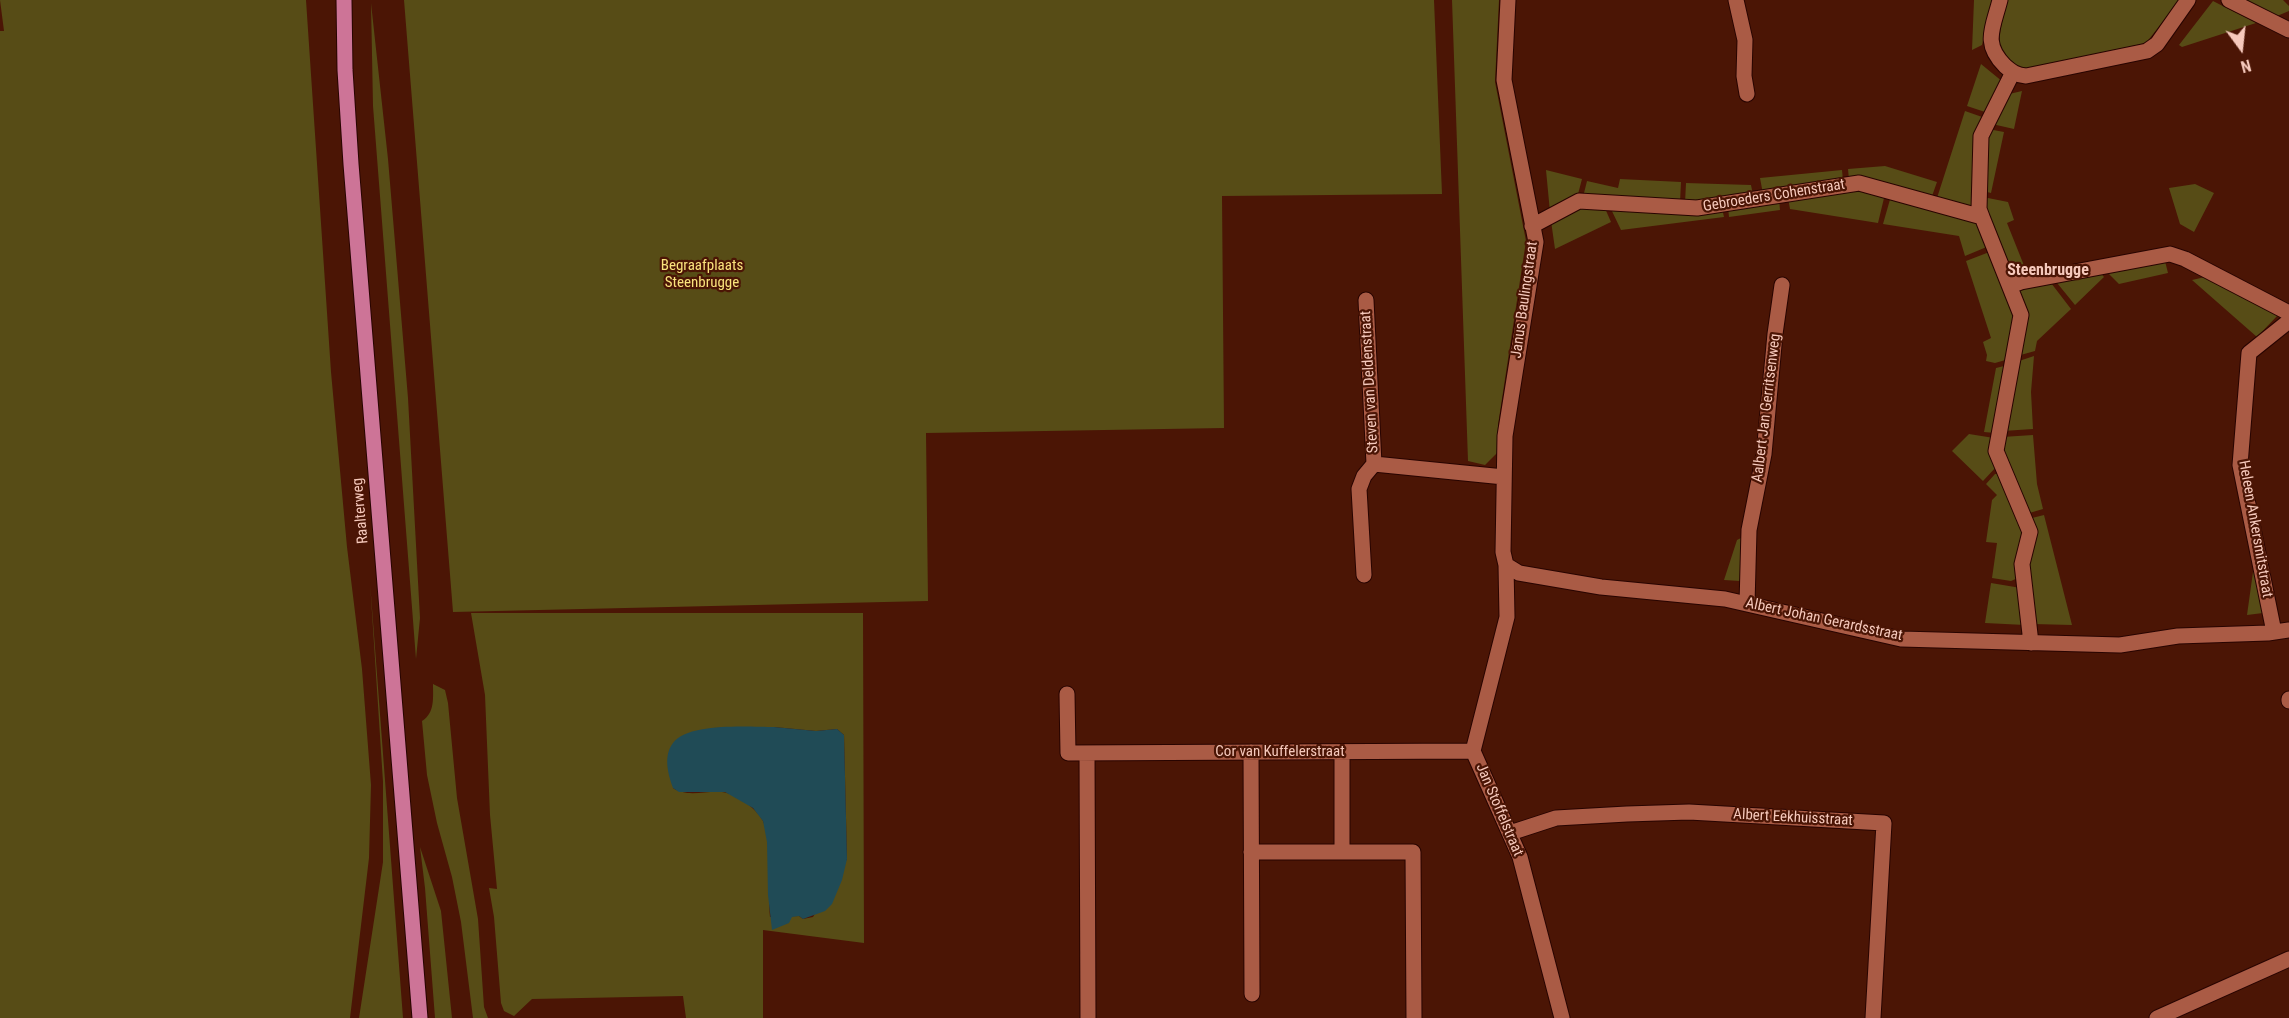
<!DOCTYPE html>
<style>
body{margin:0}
#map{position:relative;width:2289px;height:1018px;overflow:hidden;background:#4b1505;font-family:"Roboto Condensed",sans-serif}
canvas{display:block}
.north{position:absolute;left:2211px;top:18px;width:60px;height:60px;-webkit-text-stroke:4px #4b1505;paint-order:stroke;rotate:165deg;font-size:16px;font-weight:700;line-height:24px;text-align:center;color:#f6c9bc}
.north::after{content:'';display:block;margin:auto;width:21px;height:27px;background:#f6c9bc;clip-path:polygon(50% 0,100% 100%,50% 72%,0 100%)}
</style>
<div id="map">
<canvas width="2289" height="1018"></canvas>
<div class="north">N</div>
</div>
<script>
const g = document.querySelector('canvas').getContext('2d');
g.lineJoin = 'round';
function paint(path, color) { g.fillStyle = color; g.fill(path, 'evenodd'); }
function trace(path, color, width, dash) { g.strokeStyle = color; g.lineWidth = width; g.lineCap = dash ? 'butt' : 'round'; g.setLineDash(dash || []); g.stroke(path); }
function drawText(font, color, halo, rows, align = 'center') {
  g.font = font + ' "Roboto Condensed",sans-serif'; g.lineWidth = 4.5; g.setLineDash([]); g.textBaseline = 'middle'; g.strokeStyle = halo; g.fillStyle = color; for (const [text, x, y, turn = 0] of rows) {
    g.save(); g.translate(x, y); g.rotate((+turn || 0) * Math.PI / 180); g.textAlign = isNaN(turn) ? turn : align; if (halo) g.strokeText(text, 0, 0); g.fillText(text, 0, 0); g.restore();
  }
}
const green = new Path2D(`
 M0,0H306L331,372L347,547L362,669L371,785L369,858L350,1018H0V31H4Z
 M404,0H1434L1442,194L1222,196L1224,428L926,433L928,601L453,612Z
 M1452,0H1499L1495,82L1526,241L1498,425L1497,453L1485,465L1468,461Z
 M1974,0H1992L1982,45L1972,50Z
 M2008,0H2180L2146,43L2025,69C1988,57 2001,28 2008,0Z
 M2247,0H2283L2289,6V11L2277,16Z
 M2213,1L2256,23L2182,47L2179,45Z
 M371,3L388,159L408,398L420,618L416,659L373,106Z
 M1981,64L2003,82L1988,113L1967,106Z
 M2022,91L2014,129L1992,124L2005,95Z
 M1965,111L1985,118L1975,211L1936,201Z
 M1988,129L2004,132L1991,193L1983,191Z
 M1885,166L1937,182L1931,199L1849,180L1848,169Z
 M1546,170L1582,179L1577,198L1550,212Z
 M1842,170L1843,181L1763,194L1760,178Z
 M1620,179L1681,182L1680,203L1583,197L1587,181L1618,188Z
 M1686,183L1751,185L1753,195L1685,203Z
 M2195,184L2214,193L2194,232L2180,224L2169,188Z
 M1858,187L1885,194L1878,223L1790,209L1788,198Z
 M1891,196L1980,223L1989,246L1965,256L1959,236L1883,224Z
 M1983,197L2008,202L2014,220L2007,223L2029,278L2021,279L2009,274L1983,207Z
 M1779,199L1780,210L1729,217L1728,207Z
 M1580,205L1604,206L1611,222L1555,249L1551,221Z
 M1610,207L1722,208L1724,217L1621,230Z
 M1992,251L2017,315L2009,359L1995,363L1986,361L1987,355L1983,342L1991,338L1966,261Z
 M2164,257L2168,273L2119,284L2104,269Z
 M2098,270L2104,277L2075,305L2053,278Z
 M2205,277L2278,315L2257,337L2192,280Z
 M2048,279L2071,309L2037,341L2035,351L2017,356V293L2021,284Z
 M2034,356L2031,392L2033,429L2003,431L2016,362Z
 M2008,365L1995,433L1984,432L1996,368Z
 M1969,434L1994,438L1997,466L1983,481L1952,451Z
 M2033,435L2037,484L2043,509L2026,514L1999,450L2002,437Z
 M1995,474H2000L2026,532L2020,577L2011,581L1992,578L1997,543L1986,542L1992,500L1997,495L1986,484Z
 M2044,515L2072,625L2033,624L2026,564L2028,519Z
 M1741,538L1740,581L1724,580L1737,540Z
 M2253,572H2255L2263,613L2247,615Z
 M370,582L403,1018H359L383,862V782Z
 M1991,583L2021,588L2025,625L1985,623Z
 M471,613H863L864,943L763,930V1018H686L683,996L532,999L514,1016L504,1011L501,1003L494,917L489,888L497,889L490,815L485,695ZM774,727L816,731L837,729L844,735L847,859L813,917L803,919L799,916L770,917C768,892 772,841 763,821C756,808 737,794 722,792C706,790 688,798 673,788L714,728Z
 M433,684L445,690L448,703L457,798L478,919L484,1007L488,1018H473L461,922L452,877L437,823L427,775L422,721C435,713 433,698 433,684Z
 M420,847L441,911L452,1018H435L425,888Z`);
const water = new Path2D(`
 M774,727L816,731L837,729L844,735L847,859L842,880L832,904L825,911L803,919L799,916L792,917L789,923L772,930L768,895L767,842L763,821L753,808L725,792H679L673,788C668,774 663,756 673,743C688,722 750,727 774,727Z`);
const minor = new Path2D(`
 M1508,0L1504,80L1536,242L1505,436L1503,552L1506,565L1507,617L1473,751L1520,857L1562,1018
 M1736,0L1745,40L1744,76L1747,94
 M2000,0C1993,28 1982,43 2005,66C2012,72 2016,75 2026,76L2147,51L2157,44L2188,0
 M2229,0L2289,30
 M1982,217L1979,209L1981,136L2013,72
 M1532,226L1579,201L1697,208L1859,183L1982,217L2021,315L1996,451L2030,532L2022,564L2031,643
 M2010,286L2021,282L2170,254L2185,259L2289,313
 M1366,300L1374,464
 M1506,565L1519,573L1601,587L1725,599L1901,639L2120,645L2178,636L2268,633L2289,630
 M1364,575L1359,489L1364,476L1374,464L1504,477
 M1747,604L1749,530L1764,454L1775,334L1782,285
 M2274,632L2240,465L2249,353L2289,321
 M1067,694L1068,753L1473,751
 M2289,699V701
 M1251,752L1252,994
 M1342,752V852
 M1087,753L1088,1018
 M1510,833L1556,818L1627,814L1689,812L1884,823L1873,1018
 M1251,852H1413L1414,1018
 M2157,1018L2289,959`);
const major = new Path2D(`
 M344,0L345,70L351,164L420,1018`);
const streetNames = [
 ["Gebroeders Cohenstraat",1774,196,-9],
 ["Janus Baulingstraat",1525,300,-82],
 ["Steven van Deldenstraat",1370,382,-93],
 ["Aalbert Jan Gerritsenweg",1767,408,-83],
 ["Raalterweg",361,511,-95],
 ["Heleen Ankersmitstraat",2255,529,80],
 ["Albert Johan Gerardsstraat",1824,620,12],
 ["Cor van Kuffelerstraat",1280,752],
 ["Jan Stoffelstraat",1499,810,67],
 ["Albert Eekhuisstraat",1793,818,3]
];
const parkNames = [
 ["Begraafplaats",702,266],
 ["Steenbrugge",702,283]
];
const neighbourhoodNames = [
 ["Steenbrugge",2048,271]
];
paint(green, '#574c16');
paint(water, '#204b56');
trace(minor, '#280400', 17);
trace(major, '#280400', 17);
trace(minor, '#aa5b45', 15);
trace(major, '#cd7497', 15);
drawText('15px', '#f6c9bc', '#4b1505', streetNames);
drawText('15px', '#f9e27c', '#4b1505', parkNames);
drawText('bold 16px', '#f6c9bc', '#4b1505', neighbourhoodNames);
</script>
